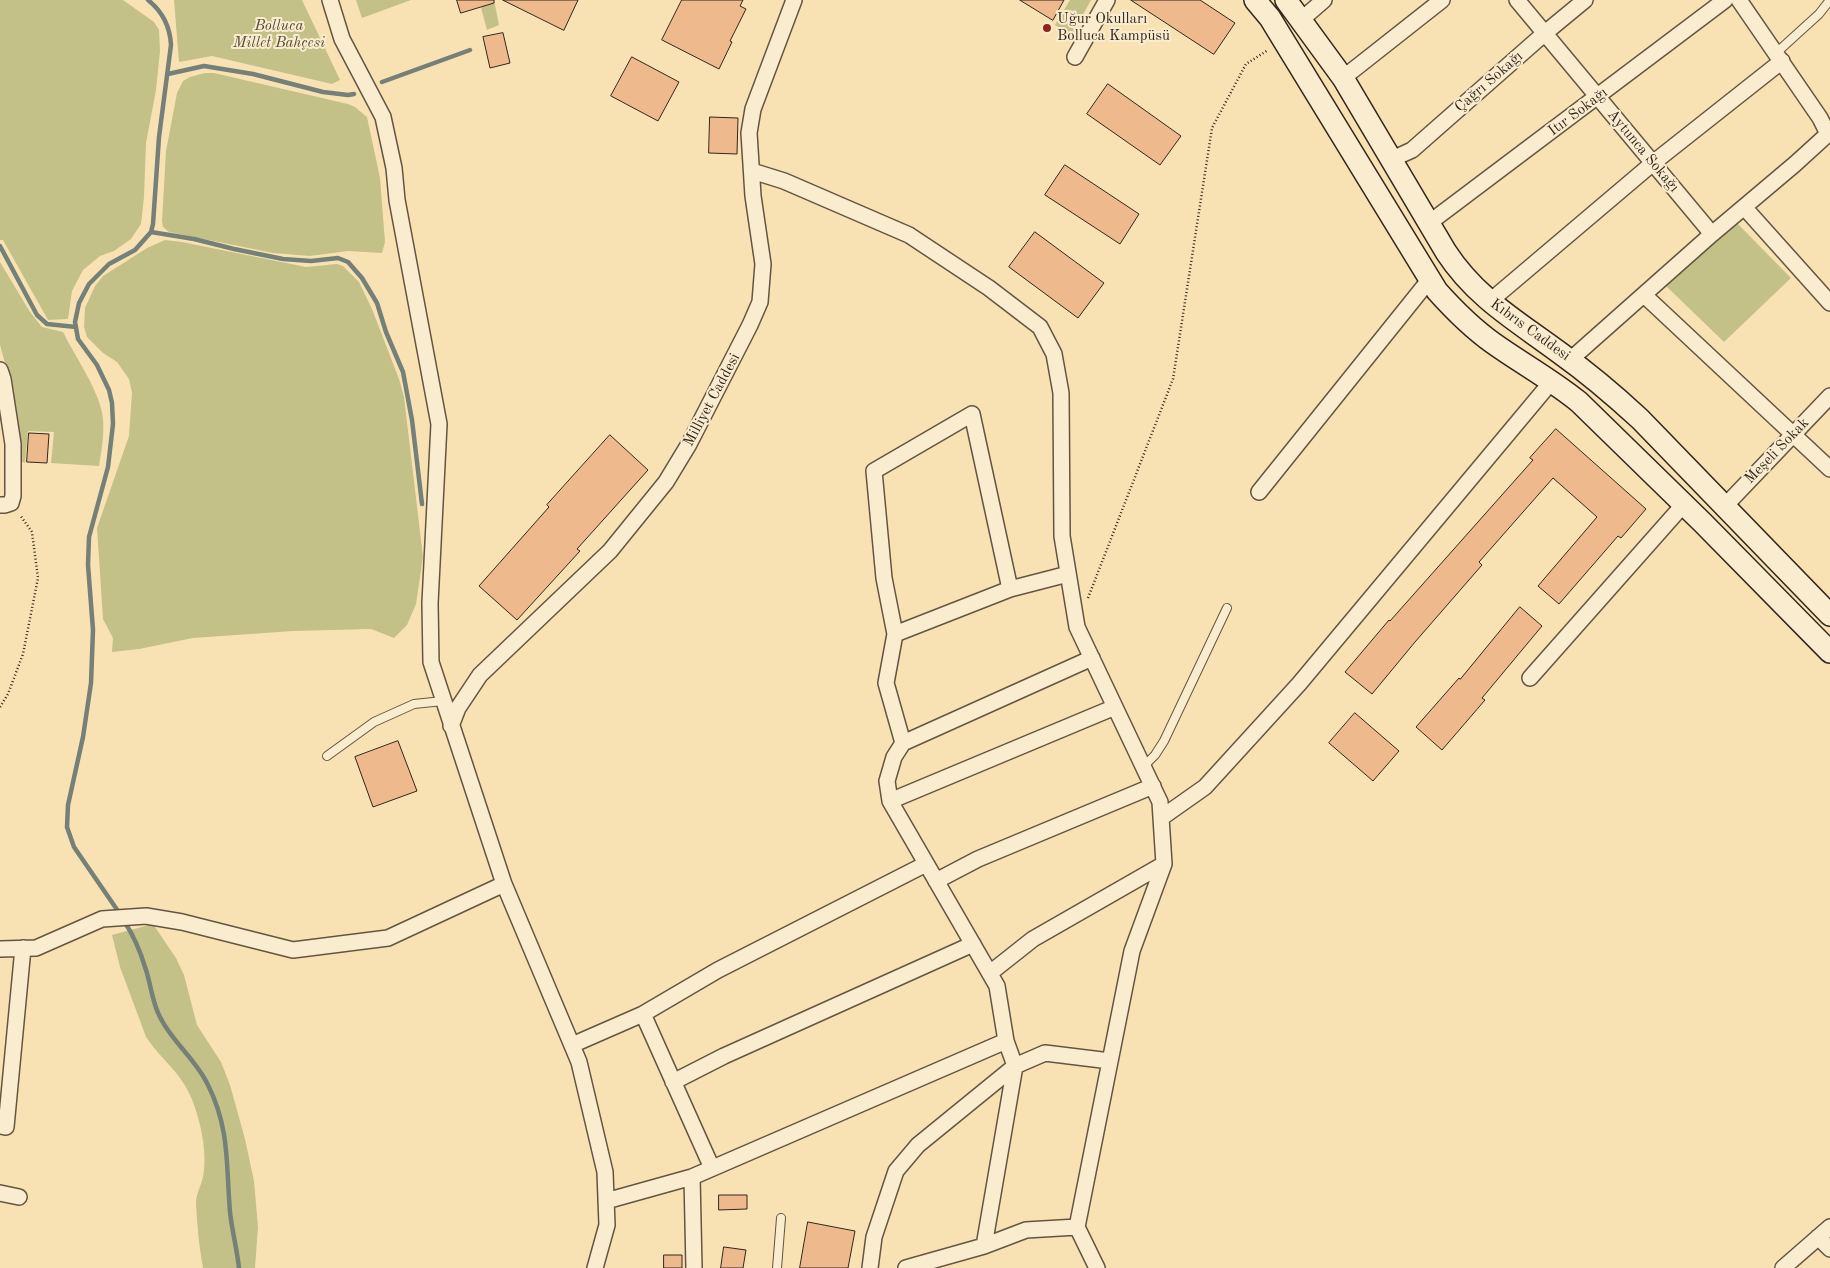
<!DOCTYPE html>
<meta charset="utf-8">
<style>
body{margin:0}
canvas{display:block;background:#f8e2b3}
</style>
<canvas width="1830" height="1268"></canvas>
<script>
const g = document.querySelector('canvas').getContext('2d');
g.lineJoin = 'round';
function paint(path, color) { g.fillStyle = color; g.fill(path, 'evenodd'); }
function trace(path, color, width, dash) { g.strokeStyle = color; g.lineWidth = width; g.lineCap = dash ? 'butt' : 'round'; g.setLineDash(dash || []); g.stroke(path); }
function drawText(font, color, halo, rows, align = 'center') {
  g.font = font + ' "Old Standard TT",serif'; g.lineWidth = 4; g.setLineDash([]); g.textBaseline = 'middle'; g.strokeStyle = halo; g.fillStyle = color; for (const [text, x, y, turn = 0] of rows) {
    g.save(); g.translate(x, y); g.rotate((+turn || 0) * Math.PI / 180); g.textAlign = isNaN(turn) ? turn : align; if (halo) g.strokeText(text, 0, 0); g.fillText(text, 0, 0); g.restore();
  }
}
const green = new Path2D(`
 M0,0H123L154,22L159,30L160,51L156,90L146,143L144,197L141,224L131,239L114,251L100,256L83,270L72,291L68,319L48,320L3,240H0Z
 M174,0H302L340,80L332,84L212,56L179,62Z
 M356,0H411L362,18Z
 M479,0H494L499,25L487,30Z
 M1070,0H1091L1072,35L1055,25Z
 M205,73H214L348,104L355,107L367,117L380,178L385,242L382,253L348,251L310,256L273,253L169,232L163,227L162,221L166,151L177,93L183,81L190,77Z
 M1735,221L1791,278L1724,342L1665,285Z
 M165,240L182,242L306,267L337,264L343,266L359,282L372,309L399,379L404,397L423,557L416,604L407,625L394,638L371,629L293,631L193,638L139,649L112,652L113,638L103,619L97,528L129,436L132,393L129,379L117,362L103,353L87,337L84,327L85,308L95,286L103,276L147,248Z
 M0,262L30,312L42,327L63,332C75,356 94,383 101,408C106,426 102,448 99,466L51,463L54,432L28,431L25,463L20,461L11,384L0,345Z
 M153,924L176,958L184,975L197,1025L221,1062L230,1085L245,1139L254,1181L258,1227L255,1268H203C199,1247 197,1225 196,1203C196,1194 201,1186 203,1177C208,1153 200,1117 190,1095C180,1072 160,1058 146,1037L120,967L112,935Z`);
const stream = new Path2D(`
 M168,74L204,66L253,74L323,92L348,95L354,94
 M382,82L470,50
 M151,232L194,239L234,249L283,259L311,261L338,258L348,262L362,278L377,303L386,332L403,372L412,420L422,504
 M0,246L37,315L47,324L76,327
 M120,914L74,847L67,827L68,805L83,737L91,683L93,630L88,565L89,537L108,467L113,424L112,403L109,390L97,365L78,339L75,322L79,303L89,284L109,264L135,250L151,232L153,224L159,137L171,45C170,26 163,12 148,0
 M124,921C134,936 141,953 146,970C151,985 152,1002 160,1017C172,1042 196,1059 208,1085C230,1129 226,1165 230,1212C232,1231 237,1249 239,1268`);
const building = new Path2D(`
 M457,0H494V3L461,13Z
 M503,0H578L564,30Z
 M682,0H743L740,6L746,9L730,41L732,42L719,69L662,40Z
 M1020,0H1064L1053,20Z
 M1131,0H1200L1235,23L1214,54Z
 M503,33L510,63L490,68L483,37Z
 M632,57L679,82L658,121L611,96Z
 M1108,84L1181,136L1160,165L1087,114Z
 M710,117L738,118L737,154L709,153Z
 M1065,165L1139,214L1120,244L1045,195Z
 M1035,232L1104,283L1078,318L1009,267Z
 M1556,429L1646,509L1621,538L1618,536L1559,604L1538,586L1597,517L1553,478L1479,562L1482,565L1415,642L1372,694L1345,672L1389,620L1390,621L1533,460L1530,458Z
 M29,433L49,434L47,463L27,462Z
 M610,435L648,470L577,549L580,551L517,620L479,586L549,507L547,505Z
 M1520,607L1542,626L1482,698L1485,700L1442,750L1416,727L1459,678L1460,679Z
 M1355,713L1399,751L1373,781L1329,743Z
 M398,741L417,791L373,807L355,757Z
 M719,1195H747V1209L719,1210Z
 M808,1222L855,1231L848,1268H800Z
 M724,1247L746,1250L743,1268H721Z
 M664,1255H682V1268H664Z`);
const path = new Path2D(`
 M1088,598L1173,379L1212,128L1246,64L1268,50
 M0,707L8,694L23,654L38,578L32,532L20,515`);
const service = new Path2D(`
 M1775,54L1819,14L1830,0
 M327,756L374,722L414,704L443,701
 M1144,766L1155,755L1164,741L1227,608
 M777,1268L781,1218`);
const minor = new Path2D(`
 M330,0L342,39L383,117L394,168L397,200L439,424L430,603L431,662L504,884L579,1062L605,1172L607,1225L595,1268
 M1517,0L1712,234
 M1301,20L1324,0
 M1075,57L1107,0
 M1343,78L1442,0
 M1390,160L1412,150L1545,33L1585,0
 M752,171L784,181L909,235L989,288L1040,327L1054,354L1061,393L1062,536L1077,627L1160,802L1164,864L1132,951L1077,1227L1097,1268
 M1744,207L1830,303
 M1429,223L1725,0
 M1644,295L1830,469
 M1489,302L1653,163L1782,61
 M1570,360L1712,234L1795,164L1828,134L1820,118L1739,0
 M0,370L3,379L13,444V496L11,503L5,505H0
 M1259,492L1430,279
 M1724,507L1830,396
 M895,634L1010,589L1068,574
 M1530,678L1684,504
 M451,726L458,708L480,675L610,551L666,482L689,444L750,325L760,302L763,264L753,196L749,133L753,109L794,0
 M903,743L886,683L895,634L884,578L874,471L972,414L1010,589
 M890,801L1115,707
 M1161,818L1205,787L1299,684L1552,381
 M936,881L978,859L1153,786
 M0,949L36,948L102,919L146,916L182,922L293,950L388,938L504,884
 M990,973L1033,939L1164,864
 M643,1014L712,1168
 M572,1045L643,1014L718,970L926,864
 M673,1082L724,1056L973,944
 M0,1126L6,1127L23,948
 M692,1177L694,1268
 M0,1193L19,1197
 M606,1201L692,1177L1006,1041
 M1818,1237L1830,1249
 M984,1246L1015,1066L1006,1041L997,986L890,801L887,781L894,757L903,743L1092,658
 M870,1268L874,1237L896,1171L918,1145L1015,1066L1045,1053L1110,1061
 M906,1268L984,1246L1026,1230L1077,1227
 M1783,1268L1830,1227`);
const secondary = new Path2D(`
 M1255,0L1270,18L1284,41L1437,291C1454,310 1472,328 1493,343C1521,363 1552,380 1579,402L1703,523L1830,652
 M1286,0L1343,78L1446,252C1476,298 1517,321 1560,353C1588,373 1614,395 1640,419L1830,615`);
const markers = [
 [1047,28,5,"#8f2418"]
];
const poiNames = [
 ["Uğur Okulları",1057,19],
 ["Bolluca Kampüsü",1057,36]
];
const parkNames = [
 ["Bolluca",279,26],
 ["Millet Bahçesi",279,43]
];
const streetNames = [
 ["Çağrı Sokağı",1489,82,-41],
 ["Itır Sokağı",1578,112,-37],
 ["Aytunca Sokağı",1643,151,50],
 ["Kıbrıs Caddesi",1530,330,36],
 ["Milliyet Caddesi",712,400,-62],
 ["Meşeli Sokak",1777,451,-46]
];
paint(green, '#c4c188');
trace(stream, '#748078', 4.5);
paint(building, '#edb98d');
trace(building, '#32261d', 1);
trace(service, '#645542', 10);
trace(minor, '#645542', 18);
trace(secondary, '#32261d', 24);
trace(path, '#32261d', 2.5, [1, 2.5]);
trace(service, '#faecce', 8);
trace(minor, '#faecce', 15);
trace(secondary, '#faecce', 21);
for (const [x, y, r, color] of markers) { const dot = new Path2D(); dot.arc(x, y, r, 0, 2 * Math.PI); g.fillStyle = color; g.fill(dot); trace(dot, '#faecce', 2); }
drawText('15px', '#32261d', '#faecce', poiNames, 'left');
drawText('italic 15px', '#564d38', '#faecce', parkNames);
drawText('15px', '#32261d', '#faecce', streetNames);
</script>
